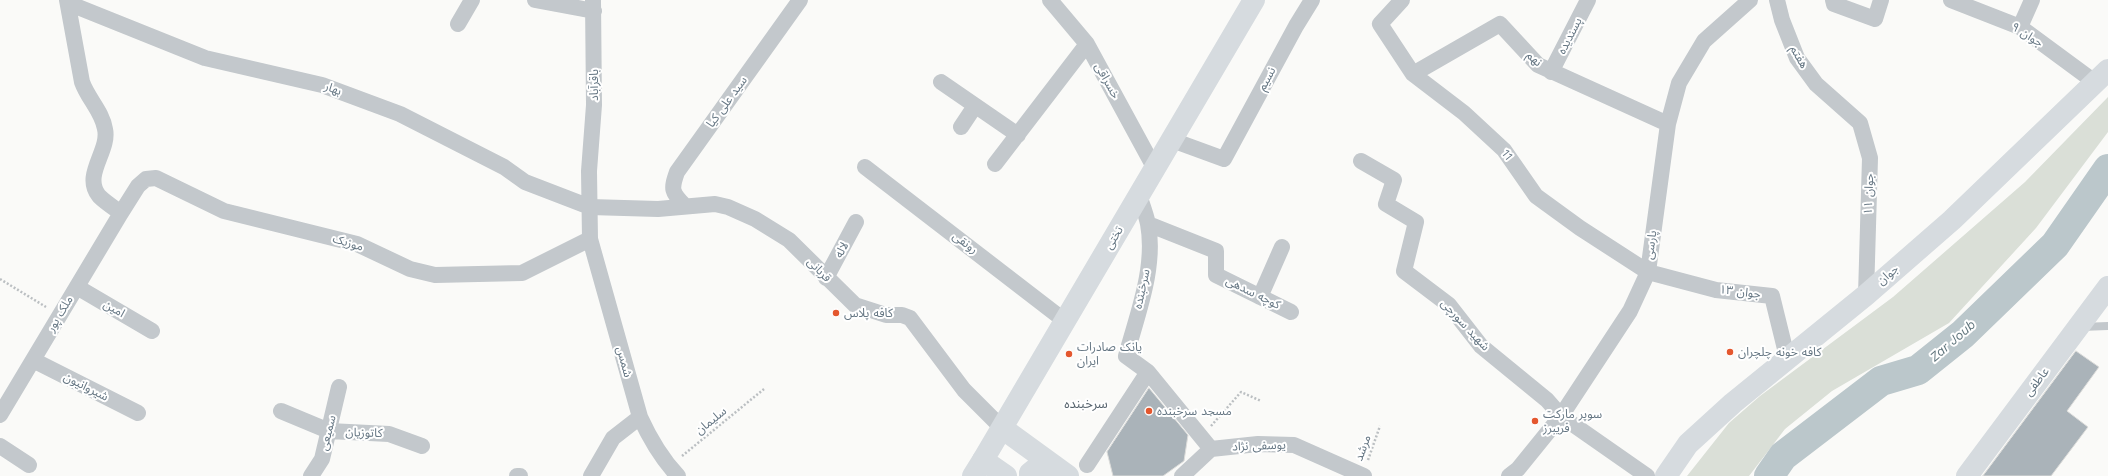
<!DOCTYPE html>
<meta charset="utf-8">
<style>
body{margin:0}
canvas{display:block;background:#fafaf8}
</style>
<canvas width="2108" height="476"></canvas>
<script>
const g = document.querySelector('canvas').getContext('2d');
g.lineJoin = 'round';
function paint(path, color) { g.fillStyle = color; g.fill(path, 'evenodd'); }
function trace(path, color, width, dash) { g.strokeStyle = color; g.lineWidth = width; g.lineCap = dash ? 'butt' : 'round'; g.setLineDash(dash || []); g.stroke(path); }
function drawText(font, color, halo, rows, align = 'center') {
  g.font = font + ' "Work Sans","Noto Sans Arabic",sans-serif'; g.lineWidth = 4; g.setLineDash([]); g.textBaseline = 'middle'; g.strokeStyle = halo; g.fillStyle = color; for (const [text, x, y, turn = 0] of rows) {
    g.save(); g.translate(x, y); g.rotate((+turn || 0) * Math.PI / 180); g.textAlign = isNaN(turn) ? turn : align; if (halo) g.strokeText(text, 0, 0); g.fillText(text, 0, 0); g.restore();
  }
}
const green = new Path2D(`
 M2108,97V132L2036,228L1949,323L1832,391L1785,429L1749,476H1687L1729,423L1760,396L1893,297L2025,182Z`);
const river = new Path2D(`
 M1769,476L1783,456L1881,381L1918,370L1963,334L2055,245L2108,169`);
const building = new Path2D(`
 M2076,351L2099,367L2067,411L2088,427L2051,476H1983Z
 M1149,388L1188,435L1184,461L1163,476H1113L1107,452Z`);
const path = new Path2D(`
 M0,279L46,307
 M1211,426L1241,392L1261,401
 M682,456L764,389
 M1368,460L1380,426`);
const lane = new Path2D(`
 M2081,327L2108,326`);
const street = new Path2D(`
 M67,0L82,82C88,99 102,111 105,129C110,151 82,175 99,196C105,202 114,208 121,213
 M535,0L594,11
 M593,0L594,105L589,171L590,239L640,417C650,439 661,458 678,476
 M1050,0L1087,44L1155,169
 M1402,0L1380,24L1413,74L1464,113L1504,150L1536,196L1580,228L1648,272L1716,290L1772,296L1787,357
 M1777,0L1782,20L1797,58L1816,84L1860,123L1870,158L1866,295
 M1833,0L1834,4L1875,19L1881,0
 M1951,0L2020,27L2096,83
 M68,3L205,58L322,85L400,114L504,167L525,182L590,207L658,209L715,204L728,207L755,219L789,240L855,305L886,315H902L910,318L964,390L1002,428
 M458,24L472,0
 M2020,27L2032,0
 M1551,72L1588,0
 M1413,74L1500,24L1538,65L1668,124
 M941,82L1018,135
 M961,127L975,106
 M1172,140L1224,159L1296,26L1312,0
 M1361,161L1394,180L1386,204L1416,222L1404,271L1449,305L1481,346L1547,400L1561,416L1647,476
 M995,164L1087,44
 M865,167L1065,321
 M1139,195C1142,204 1146,214 1148,224C1156,268 1137,315 1126,356L1148,372L1211,449
 M685,206C671,192 671,189 677,172L800,0
 M1148,224L1216,251V275L1291,312
 M826,278L856,222
 M77,287L152,331
 M1260,297L1282,247
 M33,360L138,413
 M281,411L329,431L389,434L422,446
 M0,415L121,213L138,186L146,179L156,178L224,211L357,244L410,269L435,275L522,273L590,239
 M0,446L29,465
 M1087,465L1148,372
 M311,476L322,459L339,387
 M517,476H520
 M591,476L613,438L640,417
 M1182,476L1211,449L1258,444L1294,445L1364,476
 M1509,476L1518,469L1561,416L1630,311L1648,272L1668,124L1679,83L1704,41L1750,0`);
const secondary = new Path2D(`
 M973,476L983,460
 M1666,476L1688,444L1733,403L1866,295L1952,220L2108,70
 M1967,476L2108,287`);
const primary = new Path2D(`
 M1002,428L1068,476
 M1006,476L983,460L1254,0
 M1030,476V473L1040,465H1052`);
const markers = [
 [836,313,4,"#e4572e"],
 [1730,352,4,"#e4572e"],
 [1069,354,4,"#e4572e"],
 [1149,411,4,"#e4572e"],
 [1535,421,4,"#e4572e"]
];
const streetNames = [
 ["جوان ۹",2027,35,32],
 ["پسندیده",1570,36,-63],
 ["هفتم",1799,57,61],
 ["نهم",1534,59,42],
 ["نسیم",1267,79,-62],
 ["خسراقی",1107,81,61],
 ["باقرآباد",594,85,-90],
 ["بهار",333,89,20],
 ["سید علی کیا",727,102,-54],
 ["11",1507,155,52],
 ["جوان ۱۱",1869,194,-88],
 ["تختی",1114,238,-59],
 ["موزیک",348,243,17],
 ["رونقی",965,243,37],
 ["پارسی",1651,245,-82],
 ["لاله",842,250,-62],
 ["قربانی",819,270,46],
 ["جوان",1888,275,-41],
 ["سرخبنده",1142,289,-78],
 ["جوان ۱۳",1740,292,7],
 ["کوچه سدهی",1253,293,26],
 ["امین",114,309,30],
 ["ملک پور",60,314,-59],
 ["شهید سورچی",1465,325,47],
 ["شمس",624,362,75],
 ["عاطفی",2037,382,-53],
 ["شیروانیون",86,387,27],
 ["سلیمان",711,421,-39],
 ["سمیعی",328,433,-76],
 ["کاتوزیان",364,433,2],
 ["یوسفی نژاد",1259,446,-2],
 ["مرشد",1363,448,-70]
];
const poiNames = [
 ["کافه پلاس",844,313],
 ["یانک صادرات",1077,347],
 ["ایران",1077,361],
 ["کافه خونه چلچران",1738,352],
 ["مسجد سرخبنده",1157,411],
 ["سوپر مارکت",1543,414],
 ["فریبرز",1543,428]
];
const waterNames = [
 ["Zar Joub",1953,341,-41]
];
const neighbourhoodNames = [
 ["سرخبنده",1086,404]
];
paint(green, '#dadfd7');
trace(river, '#bbc7cb', 30);
paint(building, '#aab3b9');
trace(building, '#dcdcda', 1);
trace(path, '#bbbfc2', 2.5, [2, 2]);
trace(lane, '#c3c8cc', 8);
trace(street, '#c3c8cc', 16);
trace(secondary, '#d6dbdf', 22);
trace(primary, '#d6dbdf', 22);
for (const [x, y, r, color] of markers) { const dot = new Path2D(); dot.arc(x, y, r, 0, 2 * Math.PI); g.fillStyle = color; g.fill(dot); trace(dot, '#fff', 1.5); }
drawText('12px', '#657683', '#fff', streetNames);
drawText('12px', '#657683', '#fff', poiNames, 'left');
drawText('italic 13px', '#60757c', '#fff', waterNames);
drawText('13px', '#57646e', '#fff', neighbourhoodNames);
</script>
